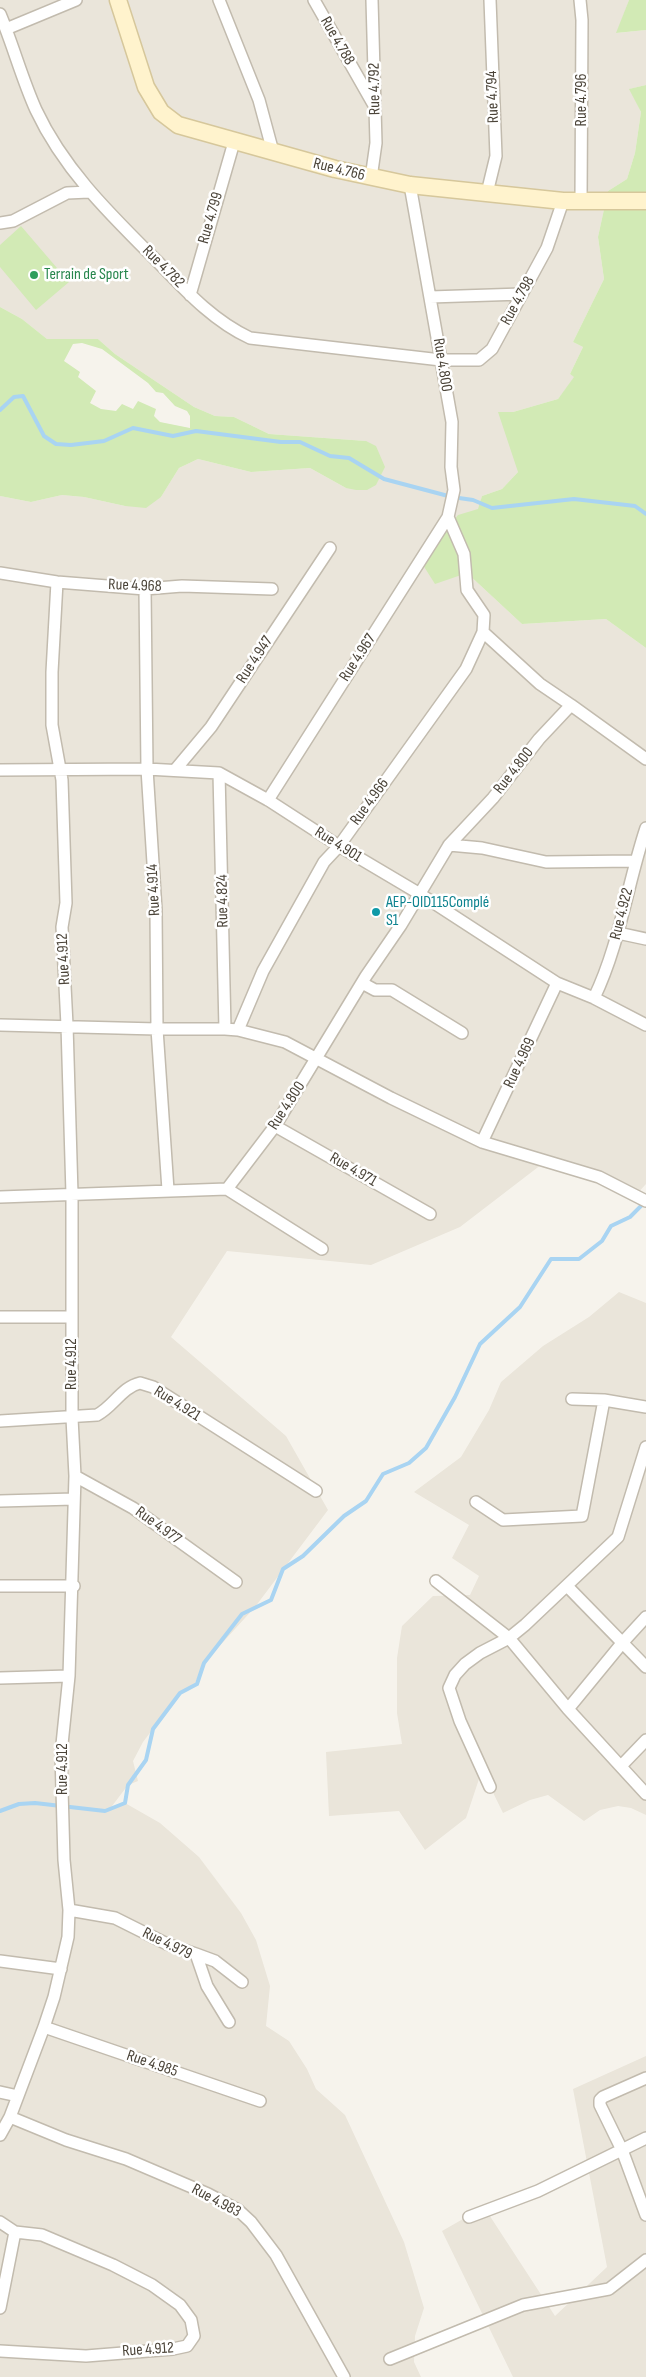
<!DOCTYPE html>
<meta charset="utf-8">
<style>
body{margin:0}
canvas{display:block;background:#f6f3ec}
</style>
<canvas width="646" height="2377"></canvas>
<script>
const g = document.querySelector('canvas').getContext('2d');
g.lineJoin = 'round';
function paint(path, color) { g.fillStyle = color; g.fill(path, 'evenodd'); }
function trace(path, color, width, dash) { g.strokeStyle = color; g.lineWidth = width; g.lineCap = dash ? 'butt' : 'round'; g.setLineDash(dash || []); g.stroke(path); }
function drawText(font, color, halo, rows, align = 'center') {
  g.font = font + ' "Sofia Sans Condensed",sans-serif'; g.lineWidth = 5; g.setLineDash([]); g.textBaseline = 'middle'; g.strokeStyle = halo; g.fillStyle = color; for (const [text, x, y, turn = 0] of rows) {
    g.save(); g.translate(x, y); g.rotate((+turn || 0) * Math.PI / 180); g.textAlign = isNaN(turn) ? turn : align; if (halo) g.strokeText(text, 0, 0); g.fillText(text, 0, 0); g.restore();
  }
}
const residential = new Path2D(`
 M0,0H629L617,33L646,30V85L630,89L641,112L635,153L627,179L608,191L598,237L604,279L573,342L583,347L570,374L575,377L558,399L513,412L518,472L502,489L482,496L467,573L522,624L606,619L646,648V1184L634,1197L546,1161L460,1227L371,1265L227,1251L171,1337L286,1436L328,1510L255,1607L204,1663L195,1683L181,1692L143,1742L133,1761L138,1781L128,1785L109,1810L125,1803L160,1823L199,1857L241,1913L256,1940L270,1986L266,2026L289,2041L307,2069L316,2089L345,2115L404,2242L424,2308L415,2336L414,2362L421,2377H0V496L31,502L62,495L84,497L125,506L161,497L179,468L198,459L251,472L310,468L346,488L366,441L269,434L234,417L215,416L194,407L115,354L98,339H47L22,319L0,307Z
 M619,1292L646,1303V1815L631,1808L618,1806L600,1810L584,1821L548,1795L530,1800L503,1813L482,1770L466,1818L425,1850L399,1811L329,1816L326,1752L402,1744L397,1713V1658L402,1626L433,1596L470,1595L479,1576L452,1558L469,1525L414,1492L461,1457L489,1410L501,1382L543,1346L589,1317Z
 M646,2056V2377H513L442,2231L484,2207L555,2316L607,2267L573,2089Z`);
const green = new Path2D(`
 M629,0H646V30L616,33Z
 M646,85V648L606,619L522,624L467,573L435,584L423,565L441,535L458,515L478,509L482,496L502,489L518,472L498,412H513L558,399L574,377L570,374L583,347L573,342L604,279L598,237L608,191L627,179L635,153L641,112L629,89Z
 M21,226L69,282L36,310L0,267V245Z
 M0,307L22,319L47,339H98L115,354L194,407L215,416L234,417L269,434L366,441L376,446L385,467L376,485L367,490H356L346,488L310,468L251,472L198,459L179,468L161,497L146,508L125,506L84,497L62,495L31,502L0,496ZM82,343L102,349L148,383L156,392L163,393L175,406L187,411L190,416V428L160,422L154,416L156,409L138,401L133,409L122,404L116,411L101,409L90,403L96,391L78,377L80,372L64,361L73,344Z`);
const stream = new Path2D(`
 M0,410L14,397L23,396L44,436L56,444L71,445L104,441L133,428L173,436L196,431L281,442H300L330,456L349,458L384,479L452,497L473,500L492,508L574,499L635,506L646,514
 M0,1811L19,1804L35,1803L105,1811L125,1803L128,1785L146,1760L153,1729L180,1693L197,1684L204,1663L242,1614L271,1600L283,1569L303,1556L344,1516L366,1501L383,1474L409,1463L426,1448L455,1397L480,1344L520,1307L551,1259H579L602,1241L611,1226L630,1217L645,1202`);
const street = new Path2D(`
 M219,0L259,100L273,152
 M314,0L375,107
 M580,0L582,20L581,201
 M0,14C13,45 22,79 36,110C64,170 111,215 157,261C185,290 213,321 250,338L441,360H479L492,349L547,248L563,201
 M6,29L76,0
 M371,178L376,143L372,0
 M487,193L496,156L490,0
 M0,223L13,221L67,193L89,192
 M190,295L234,142
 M430,297L522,294
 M0,573L57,582L145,589L182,586L272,589
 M145,589L147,769L156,910L157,1029L168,1190
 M571,705L646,759
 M0,770L147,769L219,773L268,800L339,846L420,894L557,983L594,998L646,1025
 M175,770L211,727L330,548
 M219,773L225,1029
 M268,800L448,517
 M449,845L482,848L546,862L635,861
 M618,933L646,939
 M362,983L375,990H392L462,1033
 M594,998C620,944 627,885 646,828
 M0,1025L157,1029H225L238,1030L285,1042L391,1098L482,1142L599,1177L646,1201
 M238,1030L263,971L324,862L339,846L466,669L483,632
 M275,1126L430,1214
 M482,1142L557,983
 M227,1189L322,1249
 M0,1197L227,1189L275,1126L366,976L401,925L449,845L493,798L539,739L571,705L540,684L483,632L484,615L467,590L464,554L448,517L454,490L451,467L452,422L410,185
 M0,1317H71
 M572,1399L604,1400
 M0,1421L97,1415C113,1407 122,1387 140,1383L153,1387L316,1491
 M75,1476L133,1508L236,1582
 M0,1501L74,1499
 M476,1502L503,1520L582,1516L604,1400L646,1407
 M436,1581L509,1638L568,1709L646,1794
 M0,1586H74
 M567,1586L646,1667
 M0,1678L69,1676
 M568,1709L623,1642L646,1617
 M621,1766L646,1740
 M490,1787L460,1721L449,1688L455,1675L465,1664L480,1653L509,1638L525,1625L618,1537L646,1447
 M69,1910L115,1918L167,1944L196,1954L207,1986L229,2022
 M196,1954L215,1961L242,1982
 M0,1961L61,1969
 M44,2027L260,2101
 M646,2078L603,2097L600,2100V2105L622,2150L646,2215
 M0,2092L18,2096
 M10,2117L66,2140L126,2159L208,2194L238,2210L251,2222L276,2255L344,2377
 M0,2135L10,2117L44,2027L54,1997L68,1937L69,1910L64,1860L61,1754L69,1676L75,1476L72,1418V1194L67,1025L62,927L66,903L62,780L52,725V672L57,582
 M469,2217L538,2191L646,2138
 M0,2222L15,2232L0,2308
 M0,2351L86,2356L173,2349L187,2346L194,2336L191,2320L180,2305L152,2285L113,2265L42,2235L15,2232
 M390,2359L523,2305L609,2289L646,2260`);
const secondary = new Path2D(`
 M118,0L146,87L161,112L178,125L335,169L410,185L563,201H646`);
const markers = [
 [34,275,5,"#2e9e5b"],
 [376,912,5,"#0f9aa8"]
];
const streetNames = [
 ["Rue 4.788",337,41,60],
 ["Rue 4.792",375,89,-91],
 ["Rue 4.794",493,97,-92],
 ["Rue 4.796",582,100,-90],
 ["Rue 4.766",339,170,14],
 ["Rue 4.799",211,218,-74],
 ["Rue 4.782",163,267,45],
 ["Rue 4.798",518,301,-61],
 ["Rue 4.800",442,365,81],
 ["Rue 4.968",135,586,2],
 ["Rue 4.967",358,658,-57],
 ["Rue 4.947",255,660,-57],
 ["Rue 4.800",514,771,-52],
 ["Rue 4.966",370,802,-54],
 ["Rue 4.901",338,845,32],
 ["Rue 4.914",154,890,-93],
 ["Rue 4.824",223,901,-91],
 ["Rue 4.922",622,914,-76],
 ["Rue 4.912",64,959,-93],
 ["Rue 4.969",520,1063,-65],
 ["Rue 4.800",287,1106,-57],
 ["Rue 4.971",353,1170,30],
 ["Rue 4.912",72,1364,-90],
 ["Rue 4.921",177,1404,32],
 ["Rue 4.977",158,1526,36],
 ["Rue 4.912",63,1769,-90],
 ["Rue 4.979",167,1944,26],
 ["Rue 4.985",152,2064,19],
 ["Rue 4.983",216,2201,28],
 ["Rue 4.912",148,2350,-4]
];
const leisureNames = [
 ["Terrain de Sport",44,275]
];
const cultureNames = [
 ["AEP-OID115Complé",386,903],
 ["S1",386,921]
];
paint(residential, '#eae5da');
paint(green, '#d2eab5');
trace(stream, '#a9d4f2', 4);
trace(street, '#c2bbae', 14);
trace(secondary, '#d6c79b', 19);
trace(street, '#fff', 11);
trace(secondary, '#fff3cd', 16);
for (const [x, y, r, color] of markers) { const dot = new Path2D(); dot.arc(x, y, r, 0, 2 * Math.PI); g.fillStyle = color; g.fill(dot); trace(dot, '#fff', 2); }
drawText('16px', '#4b4439', '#fff', streetNames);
drawText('16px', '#27864d', '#fff', leisureNames, 'left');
drawText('16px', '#0d838f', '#fff', cultureNames, 'left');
</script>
